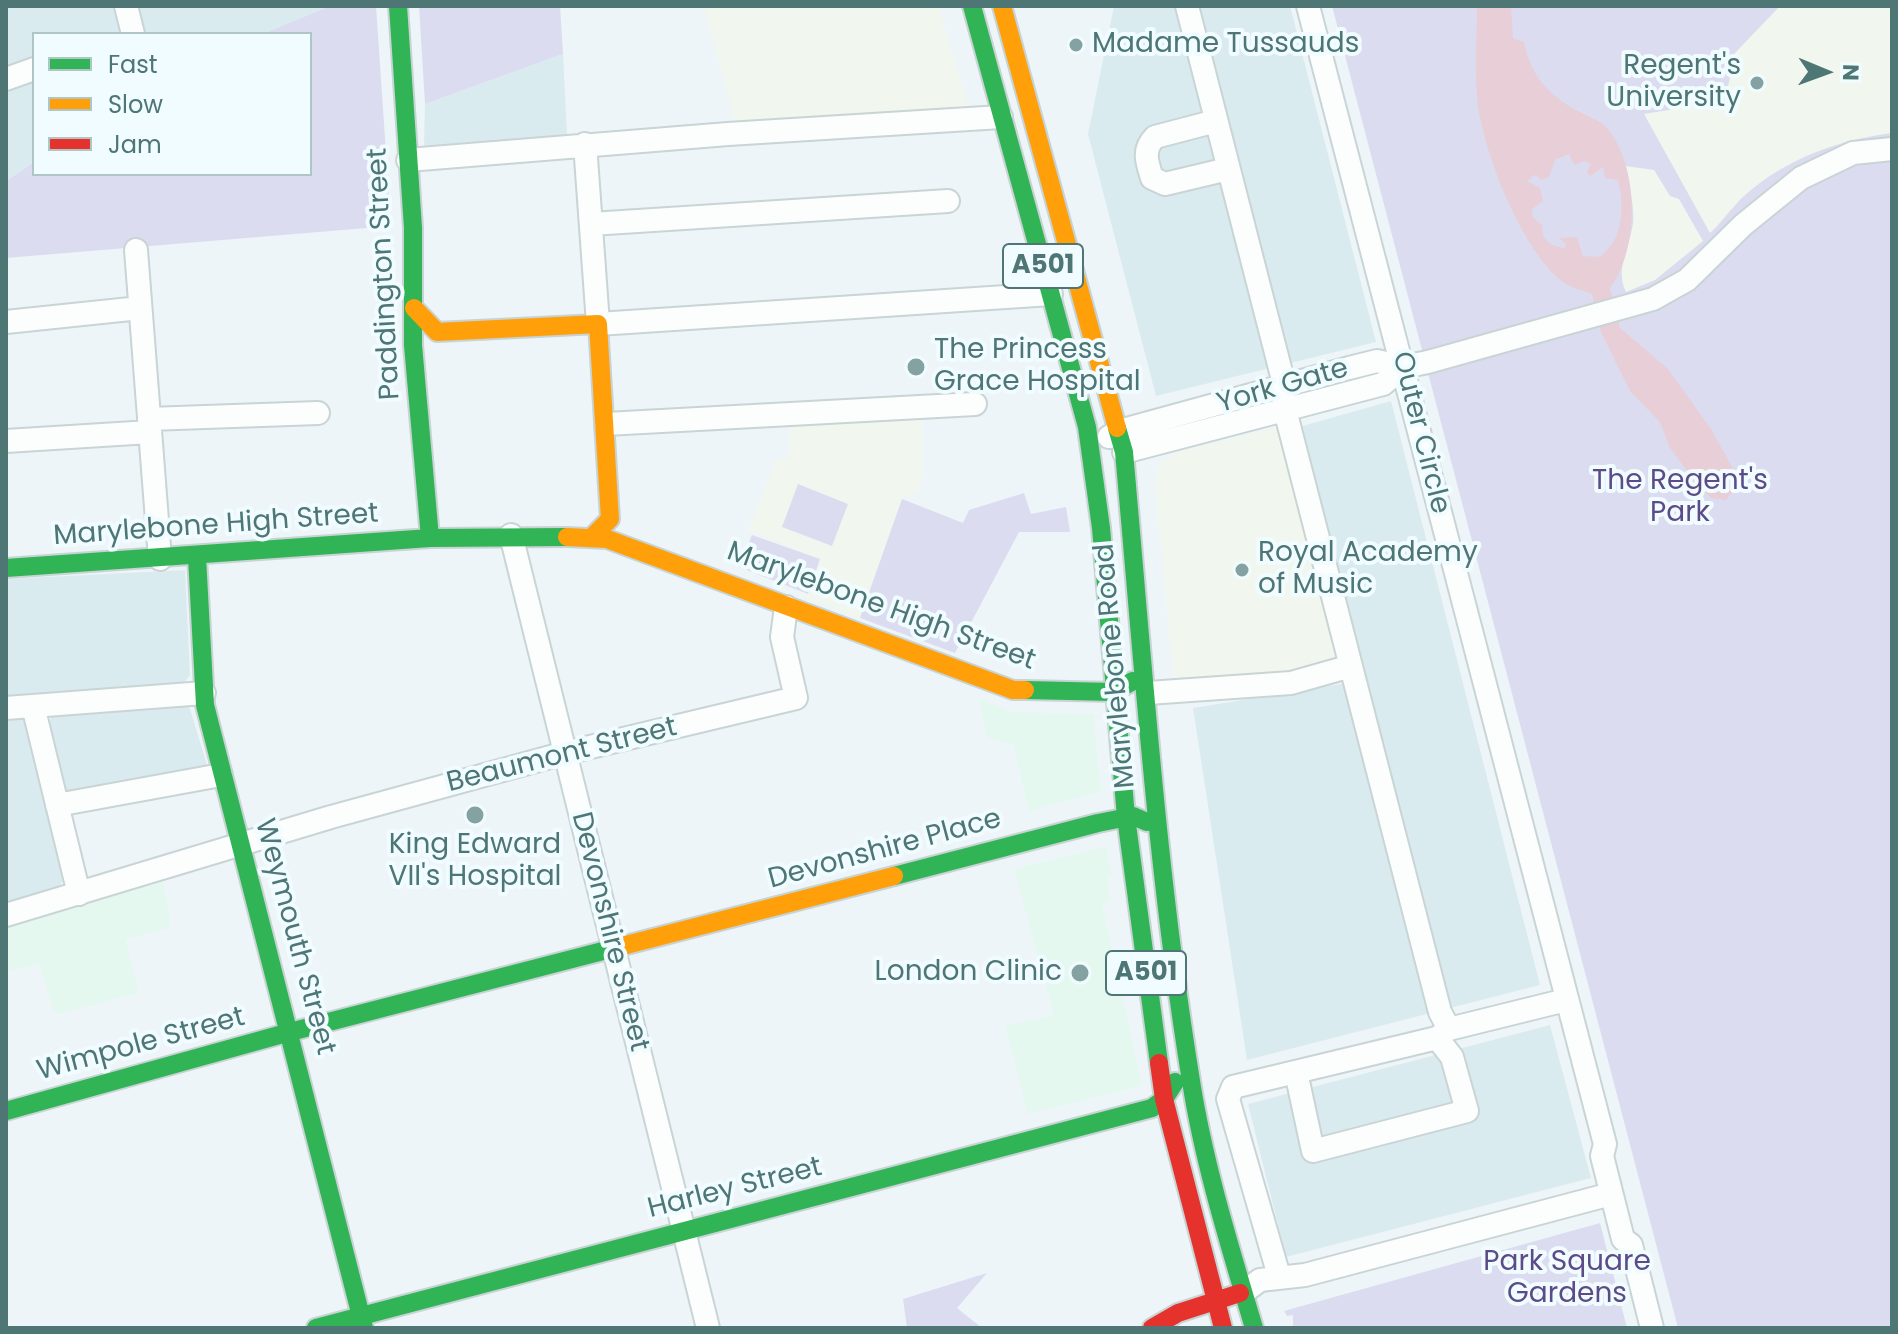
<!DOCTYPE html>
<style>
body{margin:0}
#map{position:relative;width:1898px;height:1334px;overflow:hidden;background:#edf5f8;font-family:Poppins,sans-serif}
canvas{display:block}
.frame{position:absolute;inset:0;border:8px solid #4d7674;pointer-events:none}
.legend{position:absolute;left:32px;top:32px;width:280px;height:144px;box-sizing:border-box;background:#f0fcff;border:2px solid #afc6c7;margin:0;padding:10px 14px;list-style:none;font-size:24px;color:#4d7674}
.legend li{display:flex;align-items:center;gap:16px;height:40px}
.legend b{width:40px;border:2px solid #afc6c7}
.north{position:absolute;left:1786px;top:32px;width:80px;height:80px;-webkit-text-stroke:6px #f0fcff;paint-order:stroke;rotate:91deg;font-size:22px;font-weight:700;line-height:32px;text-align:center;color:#4d7674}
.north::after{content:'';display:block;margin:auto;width:28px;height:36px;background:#4d7674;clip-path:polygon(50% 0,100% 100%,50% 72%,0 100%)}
</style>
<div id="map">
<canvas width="1898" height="1334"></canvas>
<div class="frame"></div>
<ul class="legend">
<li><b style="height:10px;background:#30b455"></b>Fast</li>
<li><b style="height:10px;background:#ff9f0a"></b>Slow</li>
<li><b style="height:10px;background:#e5322d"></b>Jam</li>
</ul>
<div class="north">N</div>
</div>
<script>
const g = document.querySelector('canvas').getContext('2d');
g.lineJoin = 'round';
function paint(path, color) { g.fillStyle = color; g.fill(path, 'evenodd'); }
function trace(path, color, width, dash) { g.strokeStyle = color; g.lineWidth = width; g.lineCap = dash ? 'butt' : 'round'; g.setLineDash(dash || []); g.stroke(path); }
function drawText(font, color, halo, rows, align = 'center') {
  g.font = font + ' Poppins,sans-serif'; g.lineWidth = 8; g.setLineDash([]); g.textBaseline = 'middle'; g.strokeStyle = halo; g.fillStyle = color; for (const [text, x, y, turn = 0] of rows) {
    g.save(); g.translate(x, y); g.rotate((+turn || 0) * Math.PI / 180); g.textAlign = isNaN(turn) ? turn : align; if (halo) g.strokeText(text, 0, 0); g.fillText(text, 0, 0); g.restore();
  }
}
const residential = new Path2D(`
 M6,6H330L262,34H34V162L6,181Z
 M1114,6H1290L1376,342L1156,396L1088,134Z
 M563,54L567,135L424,146L425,104Z
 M1391,401L1540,985L1247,1060L1193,708L1360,681L1299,427Z
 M185,570L190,675L184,683L6,698V579Z
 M189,706L208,768L64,794L48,725L52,716Z
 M22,717L27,721L63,880L60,886L6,904V718Z
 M1550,1025L1591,1178L1286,1257L1248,1104Z`);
const education = new Path2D(`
 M704,6H938L969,109L737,127Z
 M1583,6H1892V133L1848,140L1724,219L1710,234L1591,40Z
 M1624,166L1654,170L1670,196L1679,199L1703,241L1655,280L1626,292L1619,277L1633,222L1632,191Z
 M921,414L923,466L919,489L902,499L860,618L801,595L815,557L748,530L777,459L790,458L789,427Z
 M1279,427L1341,667L1174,684L1155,483L1160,463L1175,453Z`);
const medical = new Path2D(`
 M979,698L1011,712L1093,714L1101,792L1029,811L1013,745L987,737Z
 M1106,847L1112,875L1107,877L1111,900L1102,903L1142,1086L1028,1114L1005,1026L1054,1015L1014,869Z
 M163,882L170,915L169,928L125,939L139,993L54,1015L40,964L6,972V926Z`);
const green = new Path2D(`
 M330,6H376L391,226L6,258V181L34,162V174H310V34H262Z
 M419,6H560L563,54L425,104Z
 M1332,6H1780L1735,53L1725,101L1644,114L1710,233C1722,222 1732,207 1744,196C1785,159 1838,140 1892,133V1328H1678ZM1625,166L1654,170L1670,196L1679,199L1703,241L1655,280L1626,292C1615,268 1629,249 1633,224C1635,204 1628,185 1625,166Z
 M798,484L848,504L832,546L782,527Z
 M1024,493L1031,514L1066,507L1070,532H1019L955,653L860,618L902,499L963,523L969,510Z
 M752,535L820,559L808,594L739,567Z
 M1600,1223L1627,1328H1293V1315L1287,1316L1284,1311Z
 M987,1273L957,1308L982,1328H907L903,1299Z`);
const water = new Path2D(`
 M1477,6H1511L1513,38L1524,42C1530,75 1549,96 1578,111C1586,116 1599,120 1605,126C1640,164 1640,249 1610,288L1620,328L1667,368L1711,429L1733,469L1736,487L1726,500L1711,498L1693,479L1670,448L1660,422L1630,391L1601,332L1592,294C1583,290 1571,288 1563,282C1522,251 1485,155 1478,106C1474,74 1477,38 1477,6ZM1569,154L1574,165L1584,161L1591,164L1587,172L1590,176L1603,167L1605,178L1618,180C1624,206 1625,239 1599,257L1583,256L1577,237L1559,238L1566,244L1565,248C1551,247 1541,240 1542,225L1533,218L1532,209L1543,201L1540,188L1527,181L1535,175L1542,180L1549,177L1555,160Z`);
const street = new Path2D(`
 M126,6L133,34
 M1187,6L1282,376L1285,410L1440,1012L1449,1029
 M1308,6L1605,1144L1602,1156L1623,1239L1631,1245L1652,1328
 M6,79L34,69
 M1216,121L1155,137C1142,150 1147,162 1152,178L1165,184L1228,169
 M585,144L598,324L1051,294
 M408,160L728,134L1001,117
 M591,224L948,201
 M136,250L160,559
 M6,322L140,308
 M149,419L318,413
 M606,424L975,404
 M1109,437L1119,431L1349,368L1377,361L1403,367L1428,362L1653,299L1687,280L1743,225L1801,178L1853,153L1892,149
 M6,441L150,432
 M1124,452L1383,384L1403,367
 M511,535L708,1328
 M1148,693L1291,683L1351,666
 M33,706L79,894
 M6,708L204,693
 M57,805L221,775
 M6,915L331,817L565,753L796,698L782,637L786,607
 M1296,1072L1313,1151L1467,1111L1452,1057L1437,1038
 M1228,1099L1233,1087L1437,1038L1449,1029L1566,1000
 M1228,1099L1279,1276
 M1244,1292L1260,1280L1305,1275L1611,1194`);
const fast = new Path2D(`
 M398,6L413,228V345L430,538
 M972,6L1087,427L1101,528L1126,817L1159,1063
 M1117,428L1124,452C1143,662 1157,873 1191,1081C1204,1164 1230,1247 1254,1328
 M197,557L205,705L364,1328
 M6,568L430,538L567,537
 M1025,690L1113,692L1133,681
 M894,876L1098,823L1133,816L1147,822
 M6,1111L290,1032L626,945
 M316,1328L1152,1108L1164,1099L1175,1082`);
const slow = new Path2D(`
 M1002,6L1117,428
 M414,308L437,332L598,324L610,519L591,538
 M567,537L607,539L1013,690H1025
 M626,945L894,876`);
const jam = new Path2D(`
 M1159,1063L1164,1099L1223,1328
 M1152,1328L1178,1313L1240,1293`);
const markers = [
 [1076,45,8,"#85a2a2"],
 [1757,83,8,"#85a2a2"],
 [916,367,10,"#85a2a2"],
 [1242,570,8,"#85a2a2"],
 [475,815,10,"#85a2a2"],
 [1080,973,10,"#85a2a2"]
];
const shields = [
 [1043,266,80],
 [1146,973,80]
];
const shieldNames = [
 ["A501",1043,266],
 ["A501",1146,973]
];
const poiNames = [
 ["Madame Tussauds",1092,45],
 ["Regent's",1741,67,"right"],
 ["University",1741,99,"right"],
 ["The Princess",934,351],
 ["Grace Hospital",934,383],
 ["Royal Academy",1258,554],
 ["of Music",1258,586],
 ["King Edward",475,846,"center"],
 ["VII's Hospital",475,878,"center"],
 ["London Clinic",1062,973,"right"]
];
const streetNames = [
 ["Paddington Street",385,274,-93],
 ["York Gate",1283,387,-16],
 ["Outer Circle",1420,433,76],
 ["Marylebone High Street",216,526,-4],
 ["Marylebone High Street",881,607,20],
 ["Marylebone Road",1116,666,-95],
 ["Beaumont Street",562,756,-14],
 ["Devonshire Place",885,850,-15],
 ["Devonshire Street",609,932,76],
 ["Weymouth Street",294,937,75],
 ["Wimpole Street",141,1045,-15],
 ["Harley Street",735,1189,-14]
];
const parkNames = [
 ["The Regent's",1680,482],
 ["Park",1680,514],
 ["Park Square",1567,1263],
 ["Gardens",1567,1295]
];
paint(residential, '#daebef');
paint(education, '#f1f7ee');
paint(medical, '#e4f8f0');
paint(green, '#dcdcf0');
paint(water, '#e8ced6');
trace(street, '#c9d4d5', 26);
trace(fast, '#c8d3d4', 22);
trace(slow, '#c8d3d4', 22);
trace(jam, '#c8d3d4', 22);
trace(street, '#fcfefe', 22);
trace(fast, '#30b455', 18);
trace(slow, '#ff9f0a', 18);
trace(jam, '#e5322d', 18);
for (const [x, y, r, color] of markers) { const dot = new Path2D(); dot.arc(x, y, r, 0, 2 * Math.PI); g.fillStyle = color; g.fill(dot); trace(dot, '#f0fcff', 3); }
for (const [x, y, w] of shields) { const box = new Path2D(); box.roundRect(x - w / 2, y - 22, w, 44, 6); g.fillStyle = '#f0fcff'; g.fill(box); trace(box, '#4d7674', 2); }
drawText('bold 26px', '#4d7674', null, shieldNames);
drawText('28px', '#4d7674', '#f0fcff', poiNames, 'left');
drawText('28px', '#4d7674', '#f0fcff', streetNames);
drawText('28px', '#5d4b88', '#f0fcff', parkNames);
</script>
